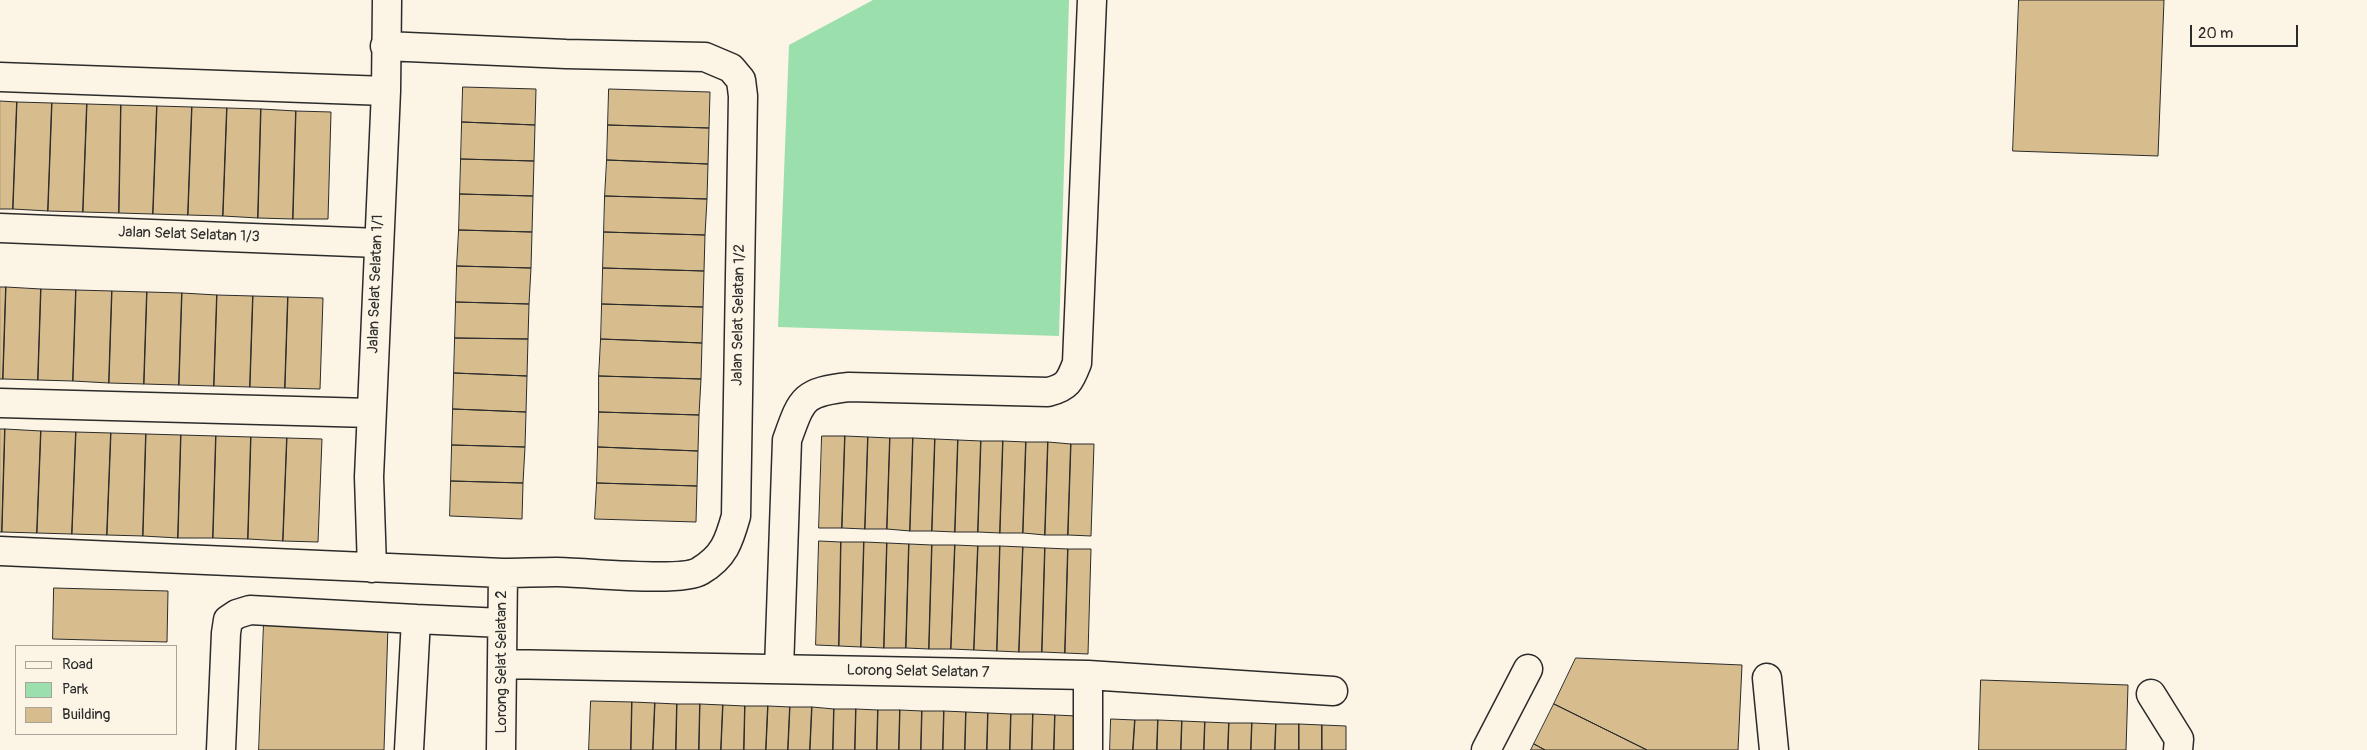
<!DOCTYPE html>
<style>
body{margin:0}
#map{position:relative;width:2367px;height:750px;overflow:hidden;background:#fcf5e5;font-family:Pangolin,sans-serif}
canvas{display:block}
.legend{position:absolute;left:15px;top:645px;width:162px;height:90px;box-sizing:border-box;background:#fcf5e5;border:1px solid #a8a49b;margin:0;padding:6px 9px;list-style:none;font-size:15px;color:#2b2b2b}
.legend li{display:flex;align-items:center;gap:10px;height:25px}
.legend b{width:25px;border:1px solid #a8a49b}
.scale{position:absolute;left:2190px;top:25px;width:108px;height:22px;box-sizing:border-box;border:2px solid #2b2b2b;border-top:0;padding-left:6px;font-size:15px;line-height:18px;white-space:nowrap;color:#2b2b2b;-webkit-text-stroke:4px #fcf5e5;paint-order:stroke}
</style>
<div id="map">
<canvas width="2367" height="750"></canvas>
<ul class="legend">
<li><b style="height:6px;background:#fcf5e5"></b>Road</li>
<li><b style="height:14px;background:#9be0ac"></b>Park</li>
<li><b style="height:14px;background:#d7bd8d"></b>Building</li>
</ul>
<div class="scale">20 m</div>
</div>
<script>
const g = document.querySelector('canvas').getContext('2d');
g.lineJoin = 'round';
function paint(path, color) { g.fillStyle = color; g.fill(path, 'evenodd'); }
function trace(path, color, width, dash) { g.strokeStyle = color; g.lineWidth = width; g.lineCap = dash ? 'butt' : 'round'; g.setLineDash(dash || []); g.stroke(path); }
function drawText(font, color, halo, rows, align = 'center') {
  g.font = font + ' Pangolin,sans-serif'; g.lineWidth = 4; g.setLineDash([]); g.textBaseline = 'middle'; g.strokeStyle = halo; g.fillStyle = color; for (const [text, x, y, turn = 0] of rows) {
    g.save(); g.translate(x, y); g.rotate((+turn || 0) * Math.PI / 180); g.textAlign = isNaN(turn) ? turn : align; if (halo) g.strokeText(text, 0, 0); g.fillText(text, 0, 0); g.restore();
  }
}
const green = new Path2D(`
 M873,0H1069L1059,336L778,327L789,45Z`);
const building = new Path2D(`
 M2019,0H2164L2158,156L2013,151Z
 M463,87L536,89L535,125L462,122Z
 M609,89L710,92L709,128L608,125Z
 M0,101L17,102L13,209H0Z
 M17,102L52,103L48,211L13,209Z
 M52,103L87,104L83,212L48,211Z
 M87,104L121,105L119,213L83,212Z
 M121,105L157,106L153,214L119,213Z
 M157,106L192,107L188,215L153,214Z
 M192,107L227,108L223,216L188,215Z
 M227,108L261,109L258,218L223,216Z
 M261,109L296,111L293,219L258,218Z
 M296,111L331,112L328,219H293Z
 M462,122L535,125L534,161L461,159Z
 M608,125L709,128L708,164L607,160Z
 M461,159L534,161L533,196L460,194Z
 M607,160L708,164L707,199L605,196Z
 M460,194L533,196L532,232L459,230Z
 M605,196L707,199L705,235L604,232Z
 M459,230L532,232L531,268L457,266Z
 M604,232L705,235L704,271L603,268Z
 M457,266L531,268L529,304L456,302Z
 M603,268L704,271L703,307L602,304Z
 M0,287H6L3,379H0Z
 M6,287L41,289L38,380L3,379Z
 M41,289L76,290L73,381L38,380Z
 M76,290L112,291L109,383L73,381Z
 M112,291L147,292L144,384L109,383Z
 M147,292L182,293L179,385L144,384Z
 M182,293L217,295L214,386L179,385Z
 M217,295L253,296L250,387L214,386Z
 M253,296L288,297L285,388L250,387Z
 M288,297L323,298L320,389L285,388Z
 M456,302L529,304L528,339L455,338Z
 M602,304L703,307L702,343L601,339Z
 M455,338L528,339L527,376L454,373Z
 M601,339L702,343L701,379L599,376Z
 M454,373L527,376L526,412L453,409Z
 M599,376L701,379L699,415L599,412Z
 M453,409L526,412L525,447L452,445Z
 M599,412L699,415L698,451L598,447Z
 M0,429H5L2,532H0Z
 M5,429L41,431L37,533L2,532Z
 M41,431L76,432L72,534L37,533Z
 M76,432L111,433L107,535L72,534Z
 M111,433L146,434L143,536L107,535Z
 M146,434L181,435L178,538L143,536Z
 M181,435L216,436L213,538H178Z
 M216,436L251,437L248,539L213,538Z
 M822,436H845L842,528H819Z
 M845,436L868,437L865,529L842,528Z
 M251,437L287,438L283,541L248,539Z
 M868,437L890,438L887,529H865Z
 M287,438L322,439L318,542L283,541Z
 M890,438H913L910,531L887,529Z
 M913,438L935,439L932,531H910Z
 M935,439L958,440L955,532L932,531Z
 M958,440L981,441L978,532H955Z
 M981,441H1003L1000,533L978,532Z
 M1003,441L1026,442L1023,533H1000Z
 M1026,442H1048L1045,535L1023,533Z
 M1048,442L1071,444L1068,535H1045Z
 M1071,444H1094L1091,536L1068,535Z
 M452,445L525,447L523,483L451,481Z
 M598,447L698,451L697,486L597,483Z
 M451,481L523,483L522,519L450,516Z
 M597,483L697,486L696,522L595,519Z
 M819,541L841,542L839,646L816,645Z
 M841,542H864L861,647L839,646Z
 M864,542L887,543L884,648L861,647Z
 M887,543L909,544L906,648H884Z
 M909,544L932,545L929,649L906,648Z
 M932,545H955L951,649H929Z
 M955,545L978,546L974,650L951,649Z
 M978,546H1000L997,651L974,650Z
 M1000,546L1023,547L1019,652L997,651Z
 M1023,547L1045,548L1042,652H1019Z
 M1045,548L1068,549L1065,653L1042,652Z
 M1068,549H1091L1088,654L1065,653Z
 M54,588L168,591L167,642L53,639Z
 M264,622L388,626L384,750H259Z
 M1576,658L1742,665L1738,750H1647L1554,704Z
 M1981,680L2128,685L2126,750H1979Z
 M591,701L632,702L631,750H589Z
 M632,702L655,703L653,750H631Z
 M655,703L677,704L676,750H653Z
 M677,704H700L699,750H676Z
 M700,704L723,705L721,750H699Z
 M1554,704L1647,750H1545L1534,744Z
 M723,705L745,706L744,750H721Z
 M745,706H768L766,750H744Z
 M768,706L790,707L788,750H766Z
 M790,707H812L810,750H788Z
 M812,707L834,709L833,750H810Z
 M834,709H856L855,750H833Z
 M856,709L878,710L877,750H855Z
 M878,710H900L899,750H877Z
 M900,710L922,711L921,750H899Z
 M922,711H944L943,750H921Z
 M944,711L966,712L965,750H943Z
 M966,712L988,713L987,750H965Z
 M988,713L1011,714L1010,750H987Z
 M1011,714H1033L1032,750H1010Z
 M1033,714L1055,715L1054,750H1032Z
 M1055,715L1077,716L1076,750H1054Z
 M1111,719L1135,720L1133,750H1110Z
 M1135,720H1158L1157,750H1133Z
 M1158,720L1182,721L1181,750H1157Z
 M1182,721L1205,722L1204,750H1181Z
 M1205,722L1229,723L1228,750H1204Z
 M1229,723H1252L1251,750H1228Z
 M1252,723L1276,724L1275,750H1251Z
 M1276,724H1299V750H1275Z
 M1299,724L1322,725V750H1299Z
 M1322,725L1346,726V750H1322Z
 M1534,744L1545,750H1531Z`);
const minor = new Path2D(`
 M0,77L386,91
 M0,228L378,243
 M0,403L371,413
 M0,551L503,573C520,573 538,572 556,572C584,572 681,583 700,571C724,557 729,541 736,516L743,96L741,80L731,68L705,57L566,54L385,46
 M372,568L369,477L386,91L387,0
 M502,664L1088,675L1333,691
 M779,669L787,440C802,398 803,392 849,387L1048,392C1068,387 1070,381 1077,363L1092,0
 M1767,678L1774,750
 M2151,694L2179,739L2178,750
 M221,750L226,633L228,620L237,614L250,610L416,619
 M409,750L416,619L502,623
 M501,750L503,573
 M1088,750V675
 M1486,750L1528,669`);
const streetNames = [
 ["Jalan Selat Selatan 1/3",189,235,2],
 ["Jalan Selat Selatan 1/1",376,284,-88],
 ["Jalan Selat Selatan 1/2",739,315,-89],
 ["Lorong Selat Selatan 2",502,662,-90],
 ["Lorong Selat Selatan 7",918,672,1]
];
paint(green, '#9be0ac');
paint(building, '#d7bd8d');
trace(building, '#2b2b2b', 1);
trace(minor, '#2b2b2b', 31);
trace(minor, '#fcf5e5', 28);
drawText('15px', '#2b2b2b', '#fcf5e5', streetNames);
</script>
